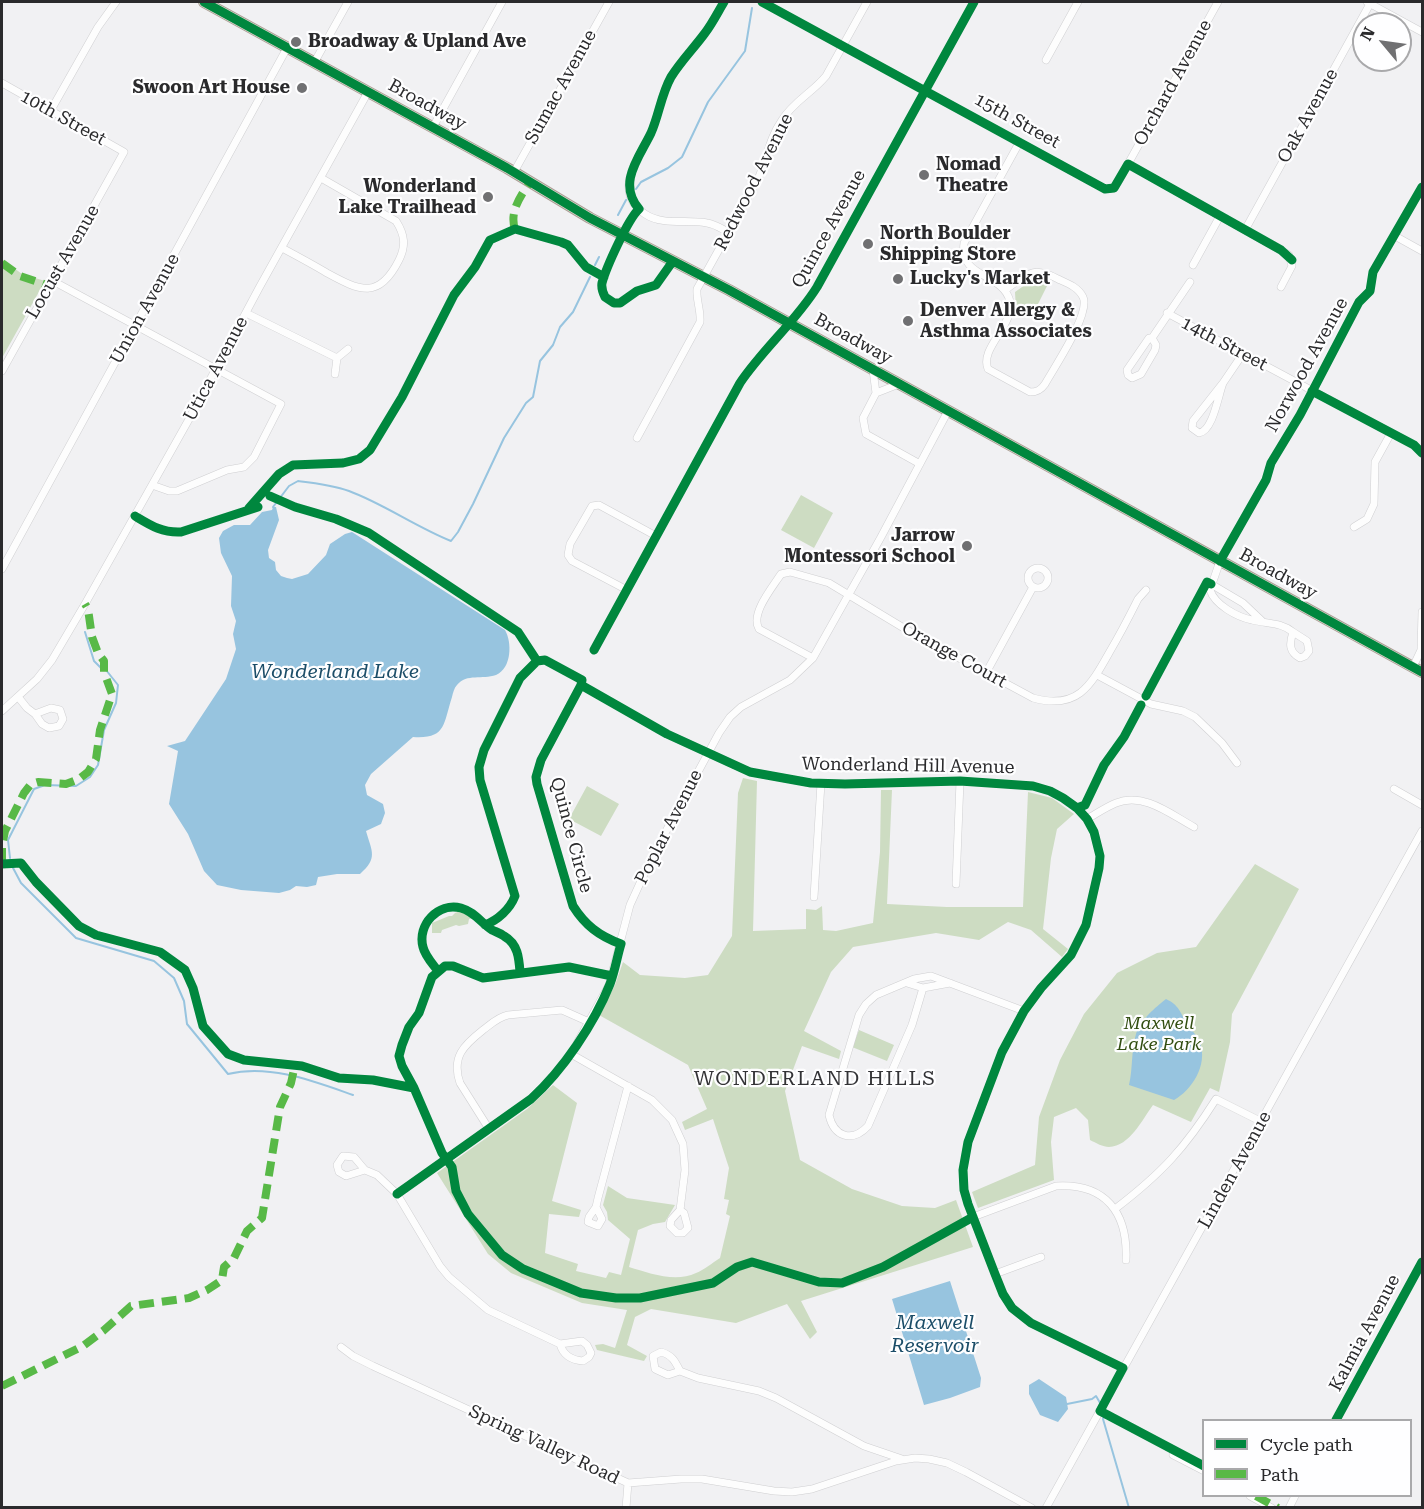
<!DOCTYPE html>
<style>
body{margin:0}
#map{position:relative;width:1424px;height:1509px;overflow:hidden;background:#f1f1f3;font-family:"Roboto Serif",serif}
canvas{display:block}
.frame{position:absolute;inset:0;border:3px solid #2a2a2c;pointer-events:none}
.legend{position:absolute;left:1202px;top:1419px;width:210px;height:78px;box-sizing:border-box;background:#fefeff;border:2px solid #a9a9ab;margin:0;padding:8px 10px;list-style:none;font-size:18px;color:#2a2a2c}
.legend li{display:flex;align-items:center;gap:12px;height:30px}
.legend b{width:30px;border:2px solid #a9a9ab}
.north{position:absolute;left:1352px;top:12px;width:60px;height:60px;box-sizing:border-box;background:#fefeff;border:2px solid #a9a9ab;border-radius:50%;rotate:299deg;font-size:16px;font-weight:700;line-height:24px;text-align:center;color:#2a2a2c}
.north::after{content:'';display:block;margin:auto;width:21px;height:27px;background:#707072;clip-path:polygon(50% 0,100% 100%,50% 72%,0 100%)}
</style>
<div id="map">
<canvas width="1424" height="1509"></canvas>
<div class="frame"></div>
<ul class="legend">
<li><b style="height:8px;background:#00873e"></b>Cycle path</li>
<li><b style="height:8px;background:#58b947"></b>Path</li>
</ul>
<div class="north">N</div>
</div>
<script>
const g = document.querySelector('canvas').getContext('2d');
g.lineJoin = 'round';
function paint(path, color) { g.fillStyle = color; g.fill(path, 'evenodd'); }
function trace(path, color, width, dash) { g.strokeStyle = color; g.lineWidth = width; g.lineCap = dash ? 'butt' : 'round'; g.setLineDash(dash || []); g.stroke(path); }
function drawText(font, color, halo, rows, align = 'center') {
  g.font = font + ' "Roboto Serif",serif'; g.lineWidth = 4.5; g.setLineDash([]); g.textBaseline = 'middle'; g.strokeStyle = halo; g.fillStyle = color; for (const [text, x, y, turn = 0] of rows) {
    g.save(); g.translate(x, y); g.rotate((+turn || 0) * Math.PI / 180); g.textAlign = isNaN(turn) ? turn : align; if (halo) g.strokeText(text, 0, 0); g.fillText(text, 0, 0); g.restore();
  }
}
const green = new Path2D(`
 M2,259L22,274L45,281L2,358Z
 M1041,279L1049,282L1037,306L1016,310L1015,292L1032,280Z
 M801,495L833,513L814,548L781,530Z
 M743,778L757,781L753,931L806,929V909L816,910L822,906L823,930L836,931L873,923L880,852L881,790H892L887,904L947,907H1023L1028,792L1052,798L1074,814L1057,829L1051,858L1043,929L1068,949L1062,957L1031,930L1008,922L979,940L936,933L853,947L831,972L804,1031L841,1051L839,1059L802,1046L785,1091L800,1160L852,1189L902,1206L935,1208L956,1200L973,1247L801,1301L817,1332L810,1339L787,1304L736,1323L651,1309L635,1317L627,1345L647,1356L644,1361L597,1350L595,1345L603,1344L615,1348L627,1310L582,1303L511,1273L488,1254L437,1173L527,1109L553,1085L577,1103L552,1201L581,1210L579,1217L549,1214L545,1253L578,1264L576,1271L606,1278L609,1272L621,1275L630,1239L608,1220L607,1212L603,1205L608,1186L627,1198L675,1205L665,1222L653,1224L638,1230L629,1267C649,1273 675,1283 696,1273C704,1270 712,1263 720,1258L730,1216L726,1214L729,1200L724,1199L729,1168L713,1119L685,1130L682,1122L707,1109L688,1065L599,1015L615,985L623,962L640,975L685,978L708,975L732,936L738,793Z
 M587,786L619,804L601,836L569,819Z
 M1255,864L1299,889L1232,1014L1230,1042L1219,1092L1210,1088L1191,1122L1153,1105C1142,1120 1130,1146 1109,1147C1103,1147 1096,1143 1090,1140L1088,1120L1076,1108L1054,1117L1051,1142L1054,1180L978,1208L972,1192L1035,1165L1039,1117L1060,1060L1084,1014L1117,973L1157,953L1196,947Z
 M463,910L476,917L469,919L468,924L459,926L456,925L442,930L441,933H432V923L449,916H452L455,913Z
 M859,1030L894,1045L887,1061L852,1047Z`);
const water = new Path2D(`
 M273,507H276L279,520L268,550L269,558L275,562L276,570L281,576L287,578L292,579L308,574L326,555L330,544L345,534L352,532L505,630C512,642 512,668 496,675C482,680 467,673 457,685C454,688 453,693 452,697C443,725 446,739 413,737L371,774L365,785L367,795L383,804L385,813L381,824L366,831C372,852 378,858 360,874H337L318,877L316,885L307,887L296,886L290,890L279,893L241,890L217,885L204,871L188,834L169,804L178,751L167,746L185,741L226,679L236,649L233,634L236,621L231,606L232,576L221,553L219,538L223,531L234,525H250L262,512L272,510Z
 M1166,999C1179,1005 1180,1012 1187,1024C1191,1030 1198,1036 1200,1043C1208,1065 1192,1090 1174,1100L1129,1085C1133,1069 1131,1050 1136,1034C1140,1020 1156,1007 1166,999Z
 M950,1281L981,1378L980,1387L950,1398L924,1405L892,1299Z
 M1039,1379L1066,1397L1068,1409L1058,1422L1040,1415L1029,1394V1385Z`);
const stream = new Path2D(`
 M636,189L641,182L668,168L682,157L708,102L745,51L752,8
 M618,215L626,200
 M595,265L599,257
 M273,507L289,486L298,481C315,483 333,485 349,491C384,504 416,527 451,541L458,532L473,504L504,438L526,403L533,397L540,361L553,345L560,327L573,312L590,277
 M85,632L94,661L101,668
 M10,858L8,840L34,789L45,785L76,786L90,777L98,765L104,730L116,703L118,685L106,670
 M12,866L21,883L76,938L154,961L174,978L184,1001L187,1024L228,1074C270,1064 313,1081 353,1095
 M1067,1404L1092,1399L1096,1396L1106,1413L1103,1419L1129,1508`);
const minor = new Path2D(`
 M724,2C718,12 712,24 705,33C694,48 681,61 671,77C661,94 659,114 651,133C639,158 611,191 645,214C663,226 687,219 707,223C715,224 722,229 728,232
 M762,2L1105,189C1116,190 1118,182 1123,173L1218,2
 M1367,2L1422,32
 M1046,60L1078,2
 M314,63L348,2
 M2,83L124,152L2,371
 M51,110L98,27L116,2
 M433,127L502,2
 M1128,164L1289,255L1292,266L1281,287
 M514,172L609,2
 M1245,230L1371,2
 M1395,236L1422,251
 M282,248C297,256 312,264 327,273C360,291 379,300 399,260C406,246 405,235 396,221L321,178
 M1193,265L1220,216
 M53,281L281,404L254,457L244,467L227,470L177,491H169L152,485
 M1005,290C1027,275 1031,265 1058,279C1067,283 1078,287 1083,297C1091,313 1054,368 1045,384C1041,390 1037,392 1030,392L988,369C979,348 1015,325 1010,301C1002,272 959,279 964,243L1019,143
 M246,313L337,358L335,374
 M1167,313L1414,445L1422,453
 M1149,338H1152L1156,345L1155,350L1141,374L1132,378L1128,375L1127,370Z
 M1152,338L1190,282
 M337,358L348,349
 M873,370L876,393L863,418L866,434L920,464
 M1223,383C1218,396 1213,431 1199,433L1192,428L1193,421Z
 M1223,383L1242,355
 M876,393L899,384
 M637,438L700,322C701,310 696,300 697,289L757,181C767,161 768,140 782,120C793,102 813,92 826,76L867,2
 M1354,527L1367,519L1374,504L1375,462L1391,433
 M1028 578a10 10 0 1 1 20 0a10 10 0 1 1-20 0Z
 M2,569L287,48
 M1211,584L1243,603L1262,621
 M627,590L572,561L568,555L570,544L592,506L599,505L656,536
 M1293,632C1281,622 1267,624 1252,620C1237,617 1215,605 1210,590L1220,561L1266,480L1271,463L1300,415L1359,302L1370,291L1373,272L1422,187
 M1293,632L1307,641L1309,651L1305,656L1300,658C1289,652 1289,644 1293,632Z
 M594,650L740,383C763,349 796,321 817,287L974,2
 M813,658L759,629C750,614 772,588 781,574L790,572L829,583L907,630L1033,698C1077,710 1090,687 1109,653C1119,636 1129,617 1138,599L1146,590
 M1413,667L1421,650L1422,612
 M986,673L1033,587
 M1097,675L1151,704L1183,711L1195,717L1222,743L1237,763
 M19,698L27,708L35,714
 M51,708L60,710L63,719L59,726L49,728L42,724L35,714Z
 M2,711L37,679L52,660L85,604L188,421L259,288L368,92
 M1394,789L1422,805
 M1087,819C1096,814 1106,807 1116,803C1144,792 1170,814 1194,827
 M956,884L960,781
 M814,897L821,783
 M621,944C599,936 585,925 573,906L537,784L536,777L541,760L581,685L667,734L750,772L811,783L845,784L960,781L1033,786L1050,791L1063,798L1077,808L1087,819L1094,832L1100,856L1099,868L1086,925L1071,955L1041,988L1024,1011L1002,1052L968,1142L963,1170L964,1190L968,1204L995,1274L1003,1294L1012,1308L1031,1323L1123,1368
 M907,983L923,988L950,983
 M923,988L912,1025L868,1126C852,1143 834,1137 829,1115L859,1015L866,1004L876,995L914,979L931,976L1024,1011
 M571,1054L652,1100L672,1120L683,1144L685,1170L680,1210L671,1220L670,1226L677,1233H683L688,1228L684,1213L680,1210
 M489,1129L460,1083C451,1057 464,1045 483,1030C491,1024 498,1017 508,1015L562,1010L589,1022
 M365,1170L346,1176L339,1172L337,1165L343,1156L354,1157L365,1170L377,1175L397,1194L440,1266L449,1277L488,1310L560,1344
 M397,1194L531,1099L546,1085L571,1054L609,985L630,905L651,859L719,733L730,717L741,707L790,680L813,658L881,537L948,411
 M596,1207L589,1217L588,1222L598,1226L602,1219L596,1207L598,1198L628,1086
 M1115,1209C1162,1173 1185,1148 1216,1099L1262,1122
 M973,1217L1056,1186C1106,1183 1128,1213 1126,1260
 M995,1274L1041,1257
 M582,1341L587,1345L591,1353L589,1357L583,1361C571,1360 563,1355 560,1344Z
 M341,1347L353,1356L373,1366L628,1483L681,1479H702L774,1491L792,1492L812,1489L896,1461L915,1458L929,1459L947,1463L966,1472L1032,1508
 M661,1352C672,1355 675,1361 680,1371L668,1375L655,1369L653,1356Z
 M680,1371L698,1378L759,1391L776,1398L864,1446L902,1459
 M1336,1420L1422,1262
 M1173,1455L1204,1471
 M1250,1496L1272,1508
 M626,1508L628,1483
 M1046,1508L1422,831
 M1289,1508L1295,1496`);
const primary = new Path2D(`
 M204,2L507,168L590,218L729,290L1422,672`);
const quiet = new Path2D(`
 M515,229C509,212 521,195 530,182
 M2,263L20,276L50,286
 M2,863V846L5,831L24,793L31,784L38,782L66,784L79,779L88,772L96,759L100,730L112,694L104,672V661L98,653L92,637L88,609L85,604
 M2,1386L83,1346L103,1331L131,1306L189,1298L207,1290L222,1280L224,1267L234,1258L247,1231L262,1218L280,1107L291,1083L295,1065
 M1256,1496L1278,1508`);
const cycleway = new Path2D(`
 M204,2L507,168L590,218L729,290L1422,672
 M762,2L1105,189L1114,188L1128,164L1281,250L1292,260
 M673,261L656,285L637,291L620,303H614L605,297C603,293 601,289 602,283C606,268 628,219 639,209C617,183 639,158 651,133C659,115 661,95 671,77C681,61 694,48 705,33C712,24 718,12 724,2
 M1312,391L1414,445L1422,453
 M270,496L295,507L336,519L369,533L518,632L537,661
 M249,508L279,474L293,465L343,463L359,459L370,450L402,397L454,295L475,267L490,240L515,229L561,242L568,245L586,267L604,277
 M135,516C150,525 162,533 181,532L258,507
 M1220,561L1266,480L1271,463L1300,415L1359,302L1370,291L1373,272L1422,187
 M594,650L740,383C763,349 796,321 817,287L974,2
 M581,685L667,734L750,772L811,783L845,784L960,781L1033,786L1050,791L1063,798L1077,808L1087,819L1094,832L1100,856L1099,868L1086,925L1071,955L1041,988L1024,1011L1002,1052L968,1142L963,1170L964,1190L968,1204L995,1274L1003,1294L1012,1308L1031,1323L1123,1368L1100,1411L1204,1466
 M1146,696L1207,582L1211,584
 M1077,808L1085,805L1104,765L1124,737L1141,705
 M2,864L21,863L36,882L79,926L96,935L160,952L185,970L193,988L203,1026L228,1054L244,1060L302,1066L339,1078L373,1080L414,1088
 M485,925C498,920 510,909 515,896L480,780L479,767L484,750L520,678L537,661
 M438,971C432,963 425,956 423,947C417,925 438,902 461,908C475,912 481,923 492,930C496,932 500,933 504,936C518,944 519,958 520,972
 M612,976L569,967L483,978L453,966H445L432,977L419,1013L409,1027L402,1045L399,1056L402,1066L414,1088L442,1153L452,1167L456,1191L468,1214L502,1255L523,1269L581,1293L616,1298H640L713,1283L737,1267L752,1262L819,1282L842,1283L883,1267L973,1217
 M397,1194L531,1099C563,1070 594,1024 610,984C615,971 617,957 621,944C599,936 585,925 573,906L537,784L536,777L541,760L581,685L582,680L545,660L537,661
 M1336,1420L1422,1262`);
const markers = [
 [296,42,6,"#707072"],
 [302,88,6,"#707072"],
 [924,175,6,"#707072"],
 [488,197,6,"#707072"],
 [868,244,6,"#707072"],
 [898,279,6,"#707072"],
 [908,321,6,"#707072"],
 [967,546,6,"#707072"]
];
const poiNames = [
 ["Broadway & Upland Ave",308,42],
 ["Swoon Art House",290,88,"right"],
 ["Nomad",936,165],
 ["Theatre",936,186],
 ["Wonderland",476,187,"right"],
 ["Lake Trailhead",476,208,"right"],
 ["North Boulder",880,234],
 ["Shipping Store",880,255],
 ["Lucky's Market",910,279],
 ["Denver Allergy &",920,311],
 ["Asthma Associates",920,332],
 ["Jarrow",955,536,"right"],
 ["Montessori School",955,557,"right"]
];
const streetNames = [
 ["Orchard Avenue",1173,83,-61],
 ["Sumac Avenue",561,87,-61],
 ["Broadway",427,105,29],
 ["Oak Avenue",1308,116,-61],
 ["10th Street",63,118,29],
 ["15th Street",1017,121,29],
 ["Redwood Avenue",754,182,-63],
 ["Quince Avenue",829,229,-61],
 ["Locust Avenue",63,262,-60],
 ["Union Avenue",145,309,-61],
 ["Broadway",853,339,29],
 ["14th Street",1224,344,28],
 ["Norwood Avenue",1307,365,-61],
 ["Utica Avenue",216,369,-62],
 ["Broadway",1278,574,29],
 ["Orange Court",954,655,29],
 ["Wonderland Hill Avenue",908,766,1],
 ["Poplar Avenue",669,827,-63],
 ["Quince Circle",571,835,75],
 ["Linden Avenue",1235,1170,-61],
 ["Kalmia Avenue",1365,1333,-62],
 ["Spring Valley Road",544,1445,25]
];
const parkNames = [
 ["Maxwell",1159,1024],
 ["Lake Park",1159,1045]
];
const waterNames = [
 ["Wonderland Lake",335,672],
 ["Maxwell",935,1323],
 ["Reservoir",935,1346]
];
const neighbourhoodNames = [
 ["WONDERLAND HILLS",815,1079]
];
paint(green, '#cddcc2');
paint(water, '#97c4df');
trace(stream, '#97c4df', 2);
trace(minor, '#cfcfd1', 8);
trace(primary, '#aa9f94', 12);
trace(minor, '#fdfdfd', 7);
trace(primary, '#e8e1da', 10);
trace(quiet, '#58b947', 8, [15, 8]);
trace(cycleway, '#00873e', 9);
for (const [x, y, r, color] of markers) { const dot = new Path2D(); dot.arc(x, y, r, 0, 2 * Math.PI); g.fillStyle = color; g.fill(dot); trace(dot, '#fefeff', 2); }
drawText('bold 18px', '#2a2a2c', '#fefeff', poiNames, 'left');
drawText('18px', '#2a2a2c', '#fefeff', streetNames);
drawText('italic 18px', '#324e12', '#fefeff', parkNames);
drawText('italic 20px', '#1b4d68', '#fefeff', waterNames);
g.letterSpacing = '1.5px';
drawText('20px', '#333336', '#fefeff', neighbourhoodNames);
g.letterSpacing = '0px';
</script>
